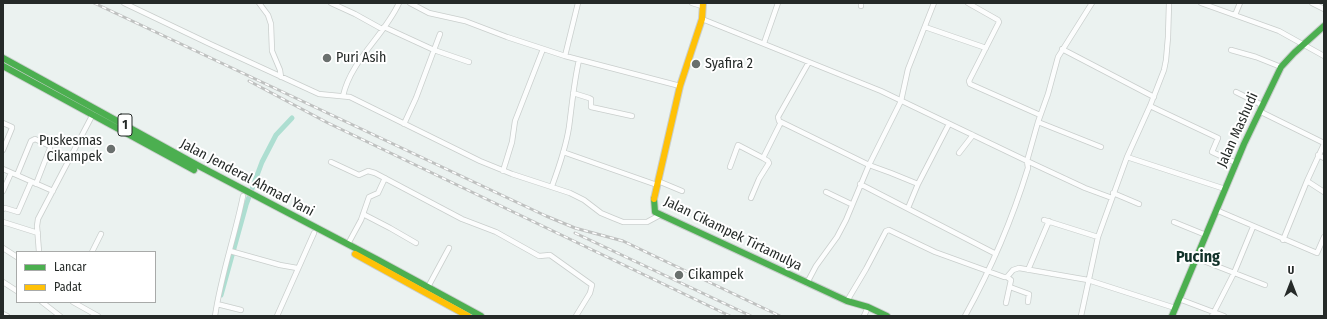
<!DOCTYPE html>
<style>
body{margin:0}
#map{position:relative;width:1327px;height:319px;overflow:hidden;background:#ebf2f0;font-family:"Fira Sans Condensed",sans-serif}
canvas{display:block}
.frame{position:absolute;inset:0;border:4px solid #252a28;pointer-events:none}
.legend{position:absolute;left:16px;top:251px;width:140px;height:52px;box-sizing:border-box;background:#fff;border:1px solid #a8aaa9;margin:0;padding:5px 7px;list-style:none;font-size:12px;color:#252a28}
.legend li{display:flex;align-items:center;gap:8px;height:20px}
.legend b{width:20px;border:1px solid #a8aaa9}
.north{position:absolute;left:1271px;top:263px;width:40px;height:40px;-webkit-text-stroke:3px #fff;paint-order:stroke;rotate:0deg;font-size:11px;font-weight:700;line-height:16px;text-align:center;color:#252a28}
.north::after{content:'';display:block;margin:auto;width:14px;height:18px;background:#252a28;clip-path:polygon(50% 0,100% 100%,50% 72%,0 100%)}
</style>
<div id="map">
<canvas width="1327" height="319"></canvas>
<div class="frame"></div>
<ul class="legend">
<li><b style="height:5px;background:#4caf50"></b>Lancar</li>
<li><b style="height:5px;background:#ffc107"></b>Padat</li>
</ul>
<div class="north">U</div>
</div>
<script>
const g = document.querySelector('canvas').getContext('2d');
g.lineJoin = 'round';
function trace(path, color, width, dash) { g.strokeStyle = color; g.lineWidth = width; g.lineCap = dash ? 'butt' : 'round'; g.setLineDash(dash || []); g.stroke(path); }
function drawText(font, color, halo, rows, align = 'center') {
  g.font = font + ' "Fira Sans Condensed",sans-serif'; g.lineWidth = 4; g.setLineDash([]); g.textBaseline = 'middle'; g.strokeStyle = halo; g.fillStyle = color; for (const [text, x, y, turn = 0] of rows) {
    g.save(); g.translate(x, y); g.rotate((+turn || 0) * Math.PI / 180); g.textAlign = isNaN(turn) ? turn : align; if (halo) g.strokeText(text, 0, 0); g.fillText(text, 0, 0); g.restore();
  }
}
const canal = new Path2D(`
 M221,295L246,205L262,162L276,135L292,118`);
const street = new Path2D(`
 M124,3L210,44L319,94L350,97L480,161L512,174L570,193L584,200L601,213L613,218L623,222H647L660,215
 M259,3L268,15L271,24L272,51L280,70L281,77
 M331,3L355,14L382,29
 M410,3L429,13L465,21L507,37L565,56L680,86
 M692,3L702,6
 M968,3L998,20L999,22L969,81L970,84L1040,115
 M1092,3L1058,57L1048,94L1038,122L1027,161L1085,188L1112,198
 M1201,3L1279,31L1324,56
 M1312,3L1324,9
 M861,6V3
 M1235,15L1240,3
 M702,19L881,91L1027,161L1028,168C1012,220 991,269 965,316
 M384,27L434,50L469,62
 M925,27L986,48
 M764,43L778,3
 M1062,49L1154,97
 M1231,50L1256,57L1281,67
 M565,56L578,3
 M809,62L778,117L779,121L869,165L891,173L918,184
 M1236,92L1262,105
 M573,93L589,98L591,99V107L632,116
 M343,96C351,60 384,36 399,3
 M1150,106L1218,138L1212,152L1236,163
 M1259,111L1324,143
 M1038,122L1101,147
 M3,123L12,127V128L3,150
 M404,124L416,98L440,34
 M563,152L657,185
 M959,153L973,135
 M1318,155L1324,158
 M1127,157L1225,189
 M331,162L359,175L368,171L375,173L462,219L496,232L539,256L550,255L592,285L590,293L576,316
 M730,167L738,145L763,158L781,122
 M3,169L53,191
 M503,171L512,142L515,121L543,49
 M17,175L31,141L35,139L50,146V148L36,184
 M658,181L682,191
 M1307,181L1324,192
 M860,184L996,254
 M552,186C559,167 566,147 569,127C572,104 574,82 579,60
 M3,191L11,173
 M826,192L851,204
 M1113,193L1139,204
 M751,198L759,179L769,163L768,161L763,158
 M908,208L918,184L949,124
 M3,209L5,208L18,212L31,182
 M1216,210L1317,253L1324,237
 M363,214L390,228L416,243
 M1044,220L1098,237
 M3,222L38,233
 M1174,222L1206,235
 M1283,240L1307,181L1324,144
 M348,244L361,220L369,197L378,193L385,178
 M3,248L17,257
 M230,251L280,265L297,268
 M39,252L37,226L38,219L93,114
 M92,252L101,234
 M1196,258L1265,285
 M1028,270L1049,221
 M3,282L17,291
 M807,283L816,266L837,237L846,220L869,165L901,101L908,69L934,3
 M428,287L449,248
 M1010,287L1029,294L1028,302
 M1179,299L1224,316
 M847,301L866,269L886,231L889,230L935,252L1004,277H1007L1013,270L1019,268L1088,280L1175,308
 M42,302L60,316
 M73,302L98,316
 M1006,303L1011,280L1007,277
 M217,304L241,310
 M3,314L7,316
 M215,316C221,275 235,236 243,196
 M277,316L314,233
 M864,316L868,307
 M1081,316L1098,237L1127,157L1150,106L1164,70L1166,60L1168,37L1169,3
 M1212,316L1234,273L1253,227`);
const fast = new Path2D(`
 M3,58L197,165L378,260L481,316
 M3,66L194,170
 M654,199L655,212L847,301L868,307L887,316
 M1172,316L1244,144L1281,67L1294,53L1324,26`);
const slow = new Path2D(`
 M654,199L680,86L702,19L703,3
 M355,254L468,316`);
const rail = new Path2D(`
 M94,3L546,216L575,228L623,241L780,316
 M249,81L328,123L730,316
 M575,233L751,316`);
const markers = [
 [327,58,5,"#6a706e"],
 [696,64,5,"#6a706e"],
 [111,149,5,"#6a706e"],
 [679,275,5,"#6a706e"]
];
const shields = [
 [125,125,14]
];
const shieldNames = [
 ["1",125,125]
];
const poiNames = [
 ["Puri Asih",336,58],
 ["Syafira 2",705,64],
 ["Puskesmas",102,141,"right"],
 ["Cikampek",102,157,"right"],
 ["Cikampek",688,275]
];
const streetNames = [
 ["Jalan Mashudi",1238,130,-66],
 ["Jalan Jenderal Ahmad Yani",247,178,28],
 ["Jalan Cikampek Tirtamulya",733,234,26]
];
const quarterNames = [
 ["Pucing",1198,258]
];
trace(canal, '#added1', 5);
trace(street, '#c9cecc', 6);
trace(fast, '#c9cecc', 8);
trace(slow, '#c9cecc', 8);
trace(street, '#fcfdfd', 4.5);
trace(fast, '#4caf50', 6);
trace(slow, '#ffc107', 6);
trace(rail, '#bfc1c0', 3);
trace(rail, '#fff', 1.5, [4.5]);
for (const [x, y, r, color] of markers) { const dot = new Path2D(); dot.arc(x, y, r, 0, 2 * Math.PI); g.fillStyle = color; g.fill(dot); trace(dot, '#fff', 1.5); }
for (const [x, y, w] of shields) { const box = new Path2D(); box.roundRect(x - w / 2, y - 11, w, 22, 3); g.fillStyle = '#fff'; g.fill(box); trace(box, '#252a28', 1); }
drawText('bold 13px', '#252a28', null, shieldNames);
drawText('14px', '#252a28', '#fff', poiNames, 'left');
drawText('14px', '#252a28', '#fff', streetNames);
drawText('bold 16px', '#12322a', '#fff', quarterNames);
</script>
